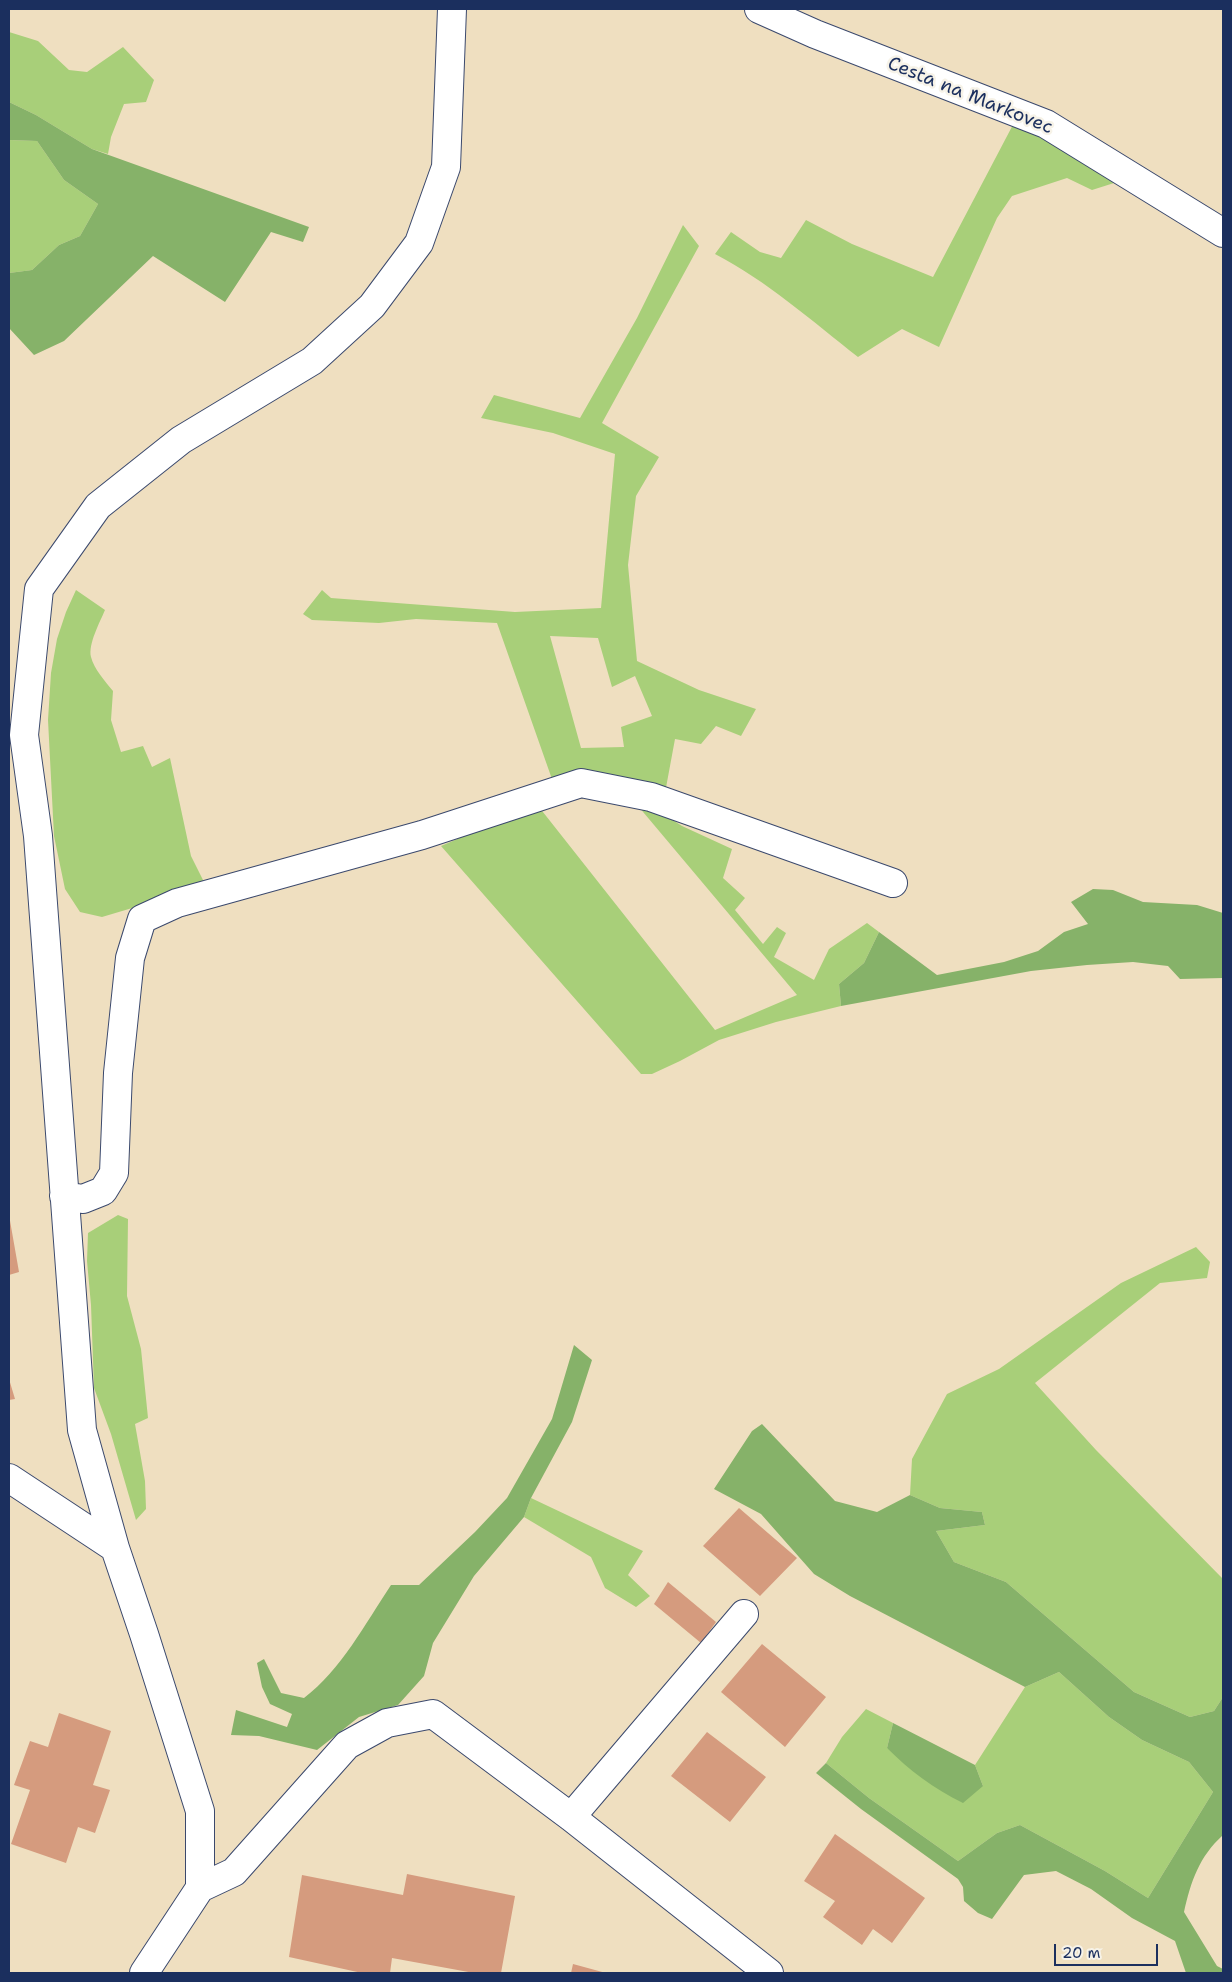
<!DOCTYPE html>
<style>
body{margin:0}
#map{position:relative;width:1232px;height:1982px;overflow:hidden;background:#efdfc0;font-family:"Shantell Sans",sans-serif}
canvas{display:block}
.frame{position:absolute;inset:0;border:10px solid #1b2f5e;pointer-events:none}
.scale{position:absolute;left:1054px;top:1944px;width:104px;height:22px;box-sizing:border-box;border:2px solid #1b2f5e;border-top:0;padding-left:6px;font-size:15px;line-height:18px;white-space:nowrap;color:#1b2f5e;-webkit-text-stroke:4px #f7f3e8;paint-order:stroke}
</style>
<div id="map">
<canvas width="1232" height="1982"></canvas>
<div class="frame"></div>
<div class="scale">20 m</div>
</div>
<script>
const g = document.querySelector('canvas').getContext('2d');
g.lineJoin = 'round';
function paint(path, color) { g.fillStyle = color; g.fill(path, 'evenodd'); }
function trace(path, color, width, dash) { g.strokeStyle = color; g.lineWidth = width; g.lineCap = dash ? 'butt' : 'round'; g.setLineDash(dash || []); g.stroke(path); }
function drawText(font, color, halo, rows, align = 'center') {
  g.font = font + ' "Shantell Sans",sans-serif'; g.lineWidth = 5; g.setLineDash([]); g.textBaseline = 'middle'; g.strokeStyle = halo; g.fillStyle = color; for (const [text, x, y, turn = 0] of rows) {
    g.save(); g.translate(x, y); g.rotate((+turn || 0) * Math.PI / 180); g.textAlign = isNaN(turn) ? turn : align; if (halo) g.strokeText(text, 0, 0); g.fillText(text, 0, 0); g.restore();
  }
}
const green = new Path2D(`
 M9,32L38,41L69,70L87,72L123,47L154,80L146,102L124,104L111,137L108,154L92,149L36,115L9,102Z
 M1016,119L1133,177L1092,190L1067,178L1012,196L997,218L939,347L902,329L858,357C812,321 767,281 715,254L731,232L760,252L781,258L806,220L852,244L933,277Z
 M9,140L37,141L64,180L98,204L80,236L59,245L32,270L9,273Z
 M683,225L699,246L602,423L659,457L636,496L628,565L637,661L699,690L756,709L741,736L716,726L701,744L675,739L665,793L626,778L607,775L553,782L497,623L416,619L379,623L312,620L303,614L322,590L331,598L515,612L601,608L615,454L553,433L481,418L494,395L580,418L637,318ZM550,636L598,638L612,687L635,676L652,716L621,727L624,747L581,748Z
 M76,590L105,610C100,622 88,644 91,657C94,669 105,681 113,691L111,720L121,752L143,746L152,767L170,758L191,856L206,886L102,917L80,912L65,889L54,836L48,720L51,673L57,639L66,612Z
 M633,800L654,808L682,826L732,849L723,878L745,898L735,910L763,944L777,927L786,933L774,957L814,980L829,949L867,923L879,932L864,963L839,984L841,1006L776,1022L719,1040L680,1061L652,1074H641L441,846L530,808L539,807L715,1030L797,995Z
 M118,1215L128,1219L127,1296L141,1349L148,1418L135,1424L145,1481L146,1509L136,1520L111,1434L94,1388L91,1305L87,1261L88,1233Z
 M1196,1247L1210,1262L1207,1278L1160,1283L1035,1383L1096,1450L1223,1579V1697L1214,1711L1190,1717L1134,1692L1006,1582L954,1562L936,1531L985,1525L982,1512L940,1508L910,1495L912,1459L947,1394L999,1369L1121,1283Z
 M531,1498L643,1551L628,1575L650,1596L636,1607L605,1588L591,1557L524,1517Z
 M1059,1672L1109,1717L1142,1740L1189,1762L1213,1792L1148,1898L1105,1871L1020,1825L997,1833L958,1861L869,1798L826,1763L842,1737L866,1709L893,1723L887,1748L983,1786L975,1765L1025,1687Z`);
const forest = new Path2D(`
 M9,102L36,115L92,149L309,227L303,242L271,232L225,302L153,256L64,341L34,355L9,328V273L32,270L59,245L80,236L98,204L64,180L37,141L9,140Z
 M1093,889L1113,890L1143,902L1197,905L1223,913V978L1180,979L1168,966L1133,962L1087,965L1031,971L841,1006L839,984L864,963L879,932L937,975L1004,962L1038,951L1064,932L1088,924L1071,902Z
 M574,1345L592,1360L572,1422L531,1498L524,1517L474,1576L433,1643L424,1676L398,1705L359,1717L317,1750L259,1736L231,1735L236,1710L287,1727L292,1714L270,1704L262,1687L257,1663L264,1659L281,1693L304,1698C341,1670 365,1624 391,1585H419L475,1532L507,1498L552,1419Z
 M762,1424L835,1501L877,1512L910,1495L940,1508L982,1512L985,1525L936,1531L954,1562L1006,1582L1134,1692L1190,1717L1214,1711L1223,1697V1835C1199,1857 1191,1881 1184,1912L1217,1966L1223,1969V1973H1186L1175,1941L1132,1918L1091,1889L1056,1871L1024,1875L992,1919L978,1913L964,1901L963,1887L958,1879L861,1809L816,1773L826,1763L869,1798L958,1861L997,1833L1020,1825L1105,1871L1148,1898L1213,1792L1189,1762L1142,1740L1109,1717L1059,1672L1025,1687L850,1596L814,1574L761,1514L714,1489L752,1431Z
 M893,1723L975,1765L983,1786L963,1803C934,1789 909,1770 887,1748Z`);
const building = new Path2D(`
 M9,1215L19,1272L9,1275Z
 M9,1379L15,1399L9,1400Z
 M739,1508L797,1558L760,1596L703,1546Z
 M668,1582L716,1622L701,1643L654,1604Z
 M762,1644L826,1697L785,1747L721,1692Z
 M59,1713L111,1731L93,1785L110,1790L95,1833L78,1827L66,1863L11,1844L30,1790L14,1785L30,1741L48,1747Z
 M707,1732L766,1777L730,1822L671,1776Z
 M835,1834L925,1898L892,1943L873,1929L862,1945L823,1917L835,1901L804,1881Z
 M407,1874L515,1896L501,1973H474L392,1958L390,1973H362L289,1957L302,1875L403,1895Z
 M573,1964L606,1973H571Z`);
const street = new Path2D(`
 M759,9L815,34L1046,124L1223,233
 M64,1196L83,1199L103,1191L114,1173L118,1073L130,958L142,919L177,903L422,835L581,783L651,797L893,883
 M9,1478L115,1548
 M571,1817L744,1614
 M200,1888L234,1872L347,1745L387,1723L433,1714L571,1817L769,1973
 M144,1973L200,1888V1811L144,1634L115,1548L82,1430L38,836L24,735L39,589L98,506L181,440L312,361L372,306L419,243L446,167L452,9`);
const streetNames = [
 ["Cesta na Markovec",970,96,22]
];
paint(green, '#a8cf79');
paint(forest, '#86b269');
paint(building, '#d59b7e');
trace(street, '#3b496d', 30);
trace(street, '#fff', 28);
drawText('19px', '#1b2f5e', '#f7f3e8', streetNames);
</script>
